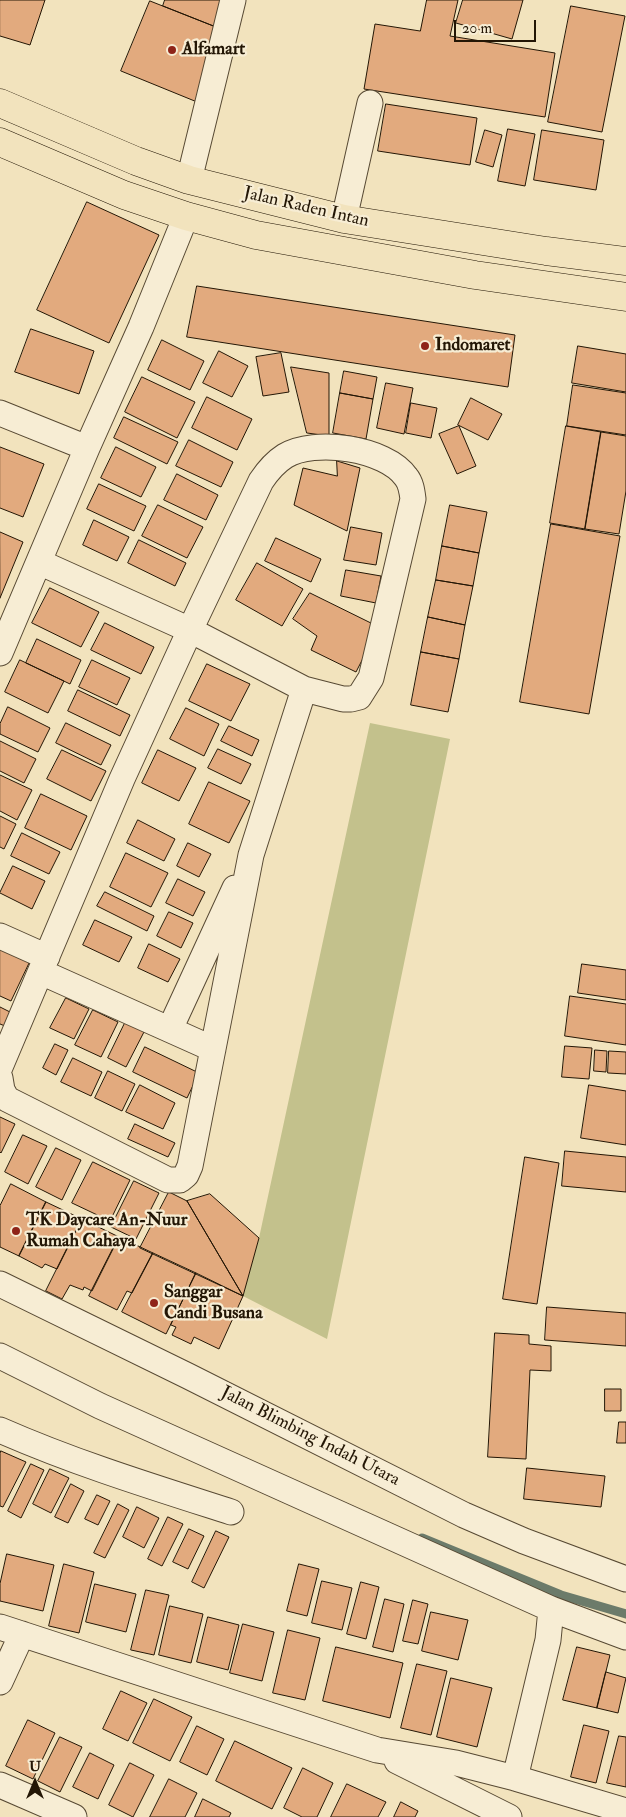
<!DOCTYPE html>
<style>
body{margin:0}
#map{position:relative;width:626px;height:1817px;overflow:hidden;background:#f2e3bd;font-family:"IM FELL Double Pica",serif}
canvas{display:block}
.north{position:absolute;left:10px;top:1757px;width:50px;height:50px;-webkit-text-stroke:4px #f7edd4;paint-order:stroke;rotate:0deg;font-size:14px;font-weight:700;line-height:20px;text-align:center;color:#231605}
.north::after{content:'';display:block;margin:auto;width:18px;height:22px;background:#231605;clip-path:polygon(50% 0,100% 100%,50% 72%,0 100%)}
.scale{position:absolute;left:454px;top:20px;width:82px;height:22px;box-sizing:border-box;border:2px solid #231605;border-top:0;padding-left:6px;font-size:15px;line-height:18px;white-space:nowrap;color:#231605;-webkit-text-stroke:4px #f7edd4;paint-order:stroke}
</style>
<div id="map">
<canvas width="626" height="1817"></canvas>
<div class="north">U</div>
<div class="scale">20 m</div>
</div>
<script>
const g = document.querySelector('canvas').getContext('2d');
g.lineJoin = 'round';
function paint(path, color) { g.fillStyle = color; g.fill(path, 'evenodd'); }
function trace(path, color, width, dash) { g.strokeStyle = color; g.lineWidth = width; g.lineCap = dash ? 'butt' : 'round'; g.setLineDash(dash || []); g.stroke(path); }
function drawText(font, color, halo, rows, align = 'center') {
  g.font = font + ' "IM FELL Double Pica",serif'; g.lineWidth = 4.5; g.setLineDash([]); g.textBaseline = 'middle'; g.strokeStyle = halo; g.fillStyle = color; for (const [text, x, y, turn = 0] of rows) {
    g.save(); g.translate(x, y); g.rotate((+turn || 0) * Math.PI / 180); g.textAlign = isNaN(turn) ? turn : align; if (halo) g.strokeText(text, 0, 0); g.fillText(text, 0, 0); g.restore();
  }
}
const green = new Path2D(`
 M370,723L450,739L327,1339L243,1296L259,1238Z`);
const stream = new Path2D(`
 M422,1538L561,1595L626,1614`);
const building = new Path2D(`
 M0,0H45L30,45L0,36Z
 M165,0H227L221,29L163,6Z
 M427,0H458L450,36L555,53L545,117L364,89L375,24L420,31Z
 M463,0H523L512,39L456,23Z
 M150,1L221,29L202,104L121,71Z
 M571,6L625,16L602,132L548,122Z
 M386,104L477,118L470,165L378,151Z
 M508,129L535,134L525,186L498,181Z
 M485,130L502,135L493,167L476,162Z
 M542,130L604,140L596,190L534,180Z
 M87,202L159,235L109,343L37,310Z
 M197,286L515,335L508,387L187,337Z
 M31,329L94,351L79,394L15,372Z
 M162,340L204,361L190,390L148,370Z
 M578,346L626,354V392L572,383Z
 M219,351L248,366L232,397L203,383Z
 M281,353L289,392L263,396L256,357Z
 M291,367L329,373V436L307,433Z
 M344,371L377,377L373,399L340,393Z
 M142,377L195,402L177,438L125,412Z
 M386,383L413,388L404,434L377,428Z
 M573,385L626,393V435L567,426Z
 M340,393L373,399L366,439L333,433Z
 M207,397L252,419L237,450L192,428Z
 M471,398L502,414L488,440L458,425Z
 M411,403L437,408L431,438L406,433Z
 M124,417L178,442L167,464L114,438Z
 M459,426L476,466L457,474L439,434Z
 M566,426L601,432L585,529L550,523Z
 M601,432L626,436V491L619,534L585,529Z
 M189,440L233,462L221,487L176,466Z
 M0,447L44,464L23,517L0,508Z
 M116,447L156,467L141,497L101,478Z
 M337,461L360,468L347,531L294,505L303,468L337,476Z
 M177,474L218,495L206,520L164,500Z
 M99,484L146,506L134,531L87,509Z
 M158,505L203,527L187,558L142,536Z
 M450,505L487,512L479,553L442,546Z
 M94,520L129,537L117,561L83,545Z
 M551,524L620,536L589,714L520,702Z
 M351,527L382,533L376,565L344,560Z
 M0,532L23,542L0,598Z
 M276,538L321,559L311,582L265,561Z
 M139,540L186,563L175,586L128,563Z
 M442,546L479,553L473,586L436,580Z
 M257,563L303,589L282,626L236,600Z
 M346,570L381,576L376,603L341,596Z
 M436,580L473,586L465,625L428,617Z
 M50,588L99,612L81,647L32,623Z
 M310,593L379,627L356,672L311,650L317,636L293,619Z
 M428,617L465,625L459,659L421,652Z
 M105,623L154,647L141,674L91,650Z
 M37,639L81,660L70,684L26,663Z
 M421,652L459,659L448,712L411,705Z
 M20,660L64,681L48,713L5,692Z
 M92,660L130,678L117,705L79,687Z
 M207,664L250,684L231,721L189,701Z
 M78,690L130,715L120,736L68,711Z
 M8,707L50,728L38,752L0,734V724Z
 M186,708L219,724L204,756L170,739Z
 M66,723L111,745L101,765L56,743Z
 M229,726L259,740L252,756L221,741Z
 M0,741L36,759L24,783L0,771Z
 M218,749L251,764L241,784L208,768Z
 M62,750L106,771L91,801L47,779Z
 M158,750L196,768L179,801L142,783Z
 M0,775L32,790L17,820L0,811Z
 M209,782L250,801L229,843L189,824Z
 M41,794L87,816L71,850L25,828Z
 M0,816L16,824L4,849L0,847Z
 M138,820L175,839L164,861L127,843Z
 M22,833L60,852L49,874L11,856Z
 M188,843L211,854L199,877L177,866Z
 M126,853L168,873L151,907L110,887Z
 M13,866L45,881L32,909L0,893Z
 M178,879L205,892L193,916L166,903Z
 M105,892L154,916L147,931L97,906Z
 M169,912L193,923L181,948L157,936Z
 M95,920L132,937L119,962L83,945Z
 M149,944L180,959L168,982L138,968Z
 M0,947L30,961L11,1001L0,996Z
 M582,964L626,970V1000L578,993Z
 M570,996L626,1004V1045L565,1036Z
 M66,998L89,1009L74,1039L50,1028Z
 M0,1007L12,1013L5,1026L0,1024Z
 M93,1010L118,1022L101,1057L75,1045Z
 M126,1021L145,1030L126,1067L108,1058Z
 M55,1044L68,1050L56,1075L43,1068Z
 M565,1046L592,1048L589,1079L562,1077Z
 M145,1047L199,1073L187,1098L133,1072Z
 M595,1050L607,1051L606,1072L594,1071Z
 M609,1051L626,1052V1074L608,1073Z
 M73,1058L102,1072L91,1096L61,1082Z
 M108,1071L135,1084L122,1111L95,1098Z
 M140,1085L175,1103L163,1129L126,1112Z
 M589,1085L626,1091V1145L581,1138Z
 M0,1117L15,1124L1,1153L0,1152Z
 M135,1124L175,1143L168,1157L128,1139Z
 M23,1135L47,1146L28,1184L5,1172Z
 M56,1148L81,1160L62,1200L36,1187Z
 M565,1151L626,1157V1192L562,1186Z
 M525,1157L559,1163L537,1304L503,1299Z
 M93,1162L130,1180L110,1221L72,1203Z
 M134,1181L159,1193L136,1239L111,1227Z
 M11,1184L46,1202L19,1256L0,1247V1206Z
 M169,1192L187,1201L243,1296L140,1248Z
 M210,1194L259,1238L243,1296L187,1201Z
 M46,1202L82,1219L57,1269L45,1264L42,1268L19,1256Z
 M82,1219L119,1237L92,1291L84,1287L83,1290L70,1285L62,1299L46,1291Z
 M119,1237L153,1253L132,1293L127,1291L117,1310L89,1296Z
 M153,1253L196,1273L166,1334L122,1312Z
 M196,1273L243,1296L219,1349L194,1337L191,1344L172,1335L176,1327L171,1325Z
 M547,1307L626,1313V1346L545,1340Z
 M495,1333L529,1335V1344L551,1346V1371L530,1370L526,1459L488,1457Z
 M605,1389H621V1411H605Z
 M619,1422H626V1443H617Z
 M1,1451L26,1462L3,1507L0,1506V1454Z
 M31,1464L44,1470L21,1518L8,1511Z
 M527,1468L605,1476L601,1507L524,1499Z
 M50,1469L69,1478L51,1513L33,1504Z
 M71,1484L84,1491L68,1523L55,1517Z
 M97,1495L110,1501L98,1525L85,1519Z
 M118,1504L129,1510L105,1558L94,1553Z
 M137,1507L159,1518L144,1548L123,1537Z
 M168,1517L183,1524L162,1566L148,1559Z
 M189,1529L204,1536L188,1569L173,1562Z
 M216,1531L229,1537L204,1588L192,1582Z
 M7,1554L54,1565L43,1611L0,1601V1584Z
 M64,1564L94,1572L79,1633L49,1626Z
 M299,1564L319,1569L307,1616L287,1611Z
 M322,1581L352,1588L342,1630L312,1623Z
 M361,1582L379,1587L366,1639L347,1634Z
 M95,1584L136,1594L126,1632L86,1622Z
 M146,1590L169,1595L154,1655L131,1650Z
 M385,1599L404,1604L393,1652L373,1647Z
 M413,1600L428,1604L418,1644L403,1641Z
 M170,1606L203,1614L191,1663L159,1655Z
 M431,1612L468,1620L458,1660L422,1651Z
 M208,1617L239,1625L228,1670L197,1662Z
 M243,1624L274,1632L262,1681L230,1673Z
 M288,1630L320,1638L305,1700L273,1693Z
 M336,1647L403,1663L390,1718L323,1701Z
 M577,1647L610,1655L597,1708L563,1700Z
 M417,1664L447,1671L431,1735L401,1728Z
 M606,1672L626,1678L618,1713L597,1708Z
 M451,1678L492,1688L477,1747L437,1737Z
 M121,1691L147,1703L128,1741L103,1729Z
 M154,1699L192,1717L170,1761L133,1743Z
 M28,1720L55,1733L33,1779L6,1766Z
 M584,1725L609,1731L596,1783L571,1777Z
 M197,1726L224,1739L207,1775L180,1762Z
 M619,1736L626,1737V1787L607,1783Z
 M60,1737L82,1747L60,1792L38,1781Z
 M235,1741L292,1768L272,1809L216,1781Z
 M90,1753L114,1765L98,1799L73,1787Z
 M130,1763L154,1775L133,1817L109,1805Z
 M303,1768L333,1783L317,1817H302L284,1808Z
 M169,1779L197,1793L185,1817H150Z
 M347,1784L386,1802L378,1817H331Z
 M203,1799L231,1813L229,1817H195Z
 M401,1802L418,1811L415,1817H394Z`);
const street = new Path2D(`
 M189,180L233,0
 M344,219L370,103
 M0,413L87,448
 M0,653L87,448L141,327L186,216
 M0,936L47,957
 M41,972L213,1049
 M170,1029L235,888
 M0,1067L122,779L190,630L261,481C267,472 274,463 285,456C314,438 386,448 406,477C411,483 412,491 413,499L371,678L359,697L351,699H343L304,689L190,630L39,562
 M0,1078L2,1090L7,1099L168,1180H180L186,1175L190,1166L251,855L304,689
 M0,1284L188,1376L464,1515L524,1541L626,1579
 M0,1356L100,1406L551,1609L626,1637
 M0,1430C75,1463 153,1487 231,1512
 M0,1627L377,1750L456,1763L515,1778L626,1811
 M0,1682L22,1634
 M397,1761L509,1817
 M515,1778L548,1640L551,1609
 M0,1785L74,1817`);
const highway = new Path2D(`
 M0,103L136,161L189,180L344,219L546,251L626,261
 M0,142L124,195L186,216L256,235L475,275L626,297`);
const markers = [
 [172,50,5,"#8f2418"],
 [425,346,5,"#8f2418"],
 [16,1231,5,"#8f2418"],
 [154,1303,5,"#8f2418"]
];
const poiNames = [
 ["Alfamart",182,50],
 ["Indomaret",435,346],
 ["TK Daycare An-Nuur",26,1221],
 ["Rumah Cahaya",26,1242],
 ["Sanggar",164,1293],
 ["Candi Busana",164,1314]
];
const streetNames = [
 ["Jalan Raden Intan",306,208,13],
 ["Jalan Blimbing Indah Utara",310,1437,27]
];
paint(green, '#c3c18c');
trace(stream, '#6c7b6a', 9);
paint(building, '#e2aa7e');
trace(building, '#231605', 1);
trace(street, '#574933', 27);
trace(highway, '#231605', 29);
trace(street, '#f7edd4', 25);
trace(highway, '#f2e3bd', 28);
for (const [x, y, r, color] of markers) { const dot = new Path2D(); dot.arc(x, y, r, 0, 2 * Math.PI); g.fillStyle = color; g.fill(dot); trace(dot, '#f7edd4', 2); }
drawText('bold 18px', '#231605', '#f7edd4', poiNames, 'left');
drawText('18px', '#231605', '#f7edd4', streetNames);
</script>
